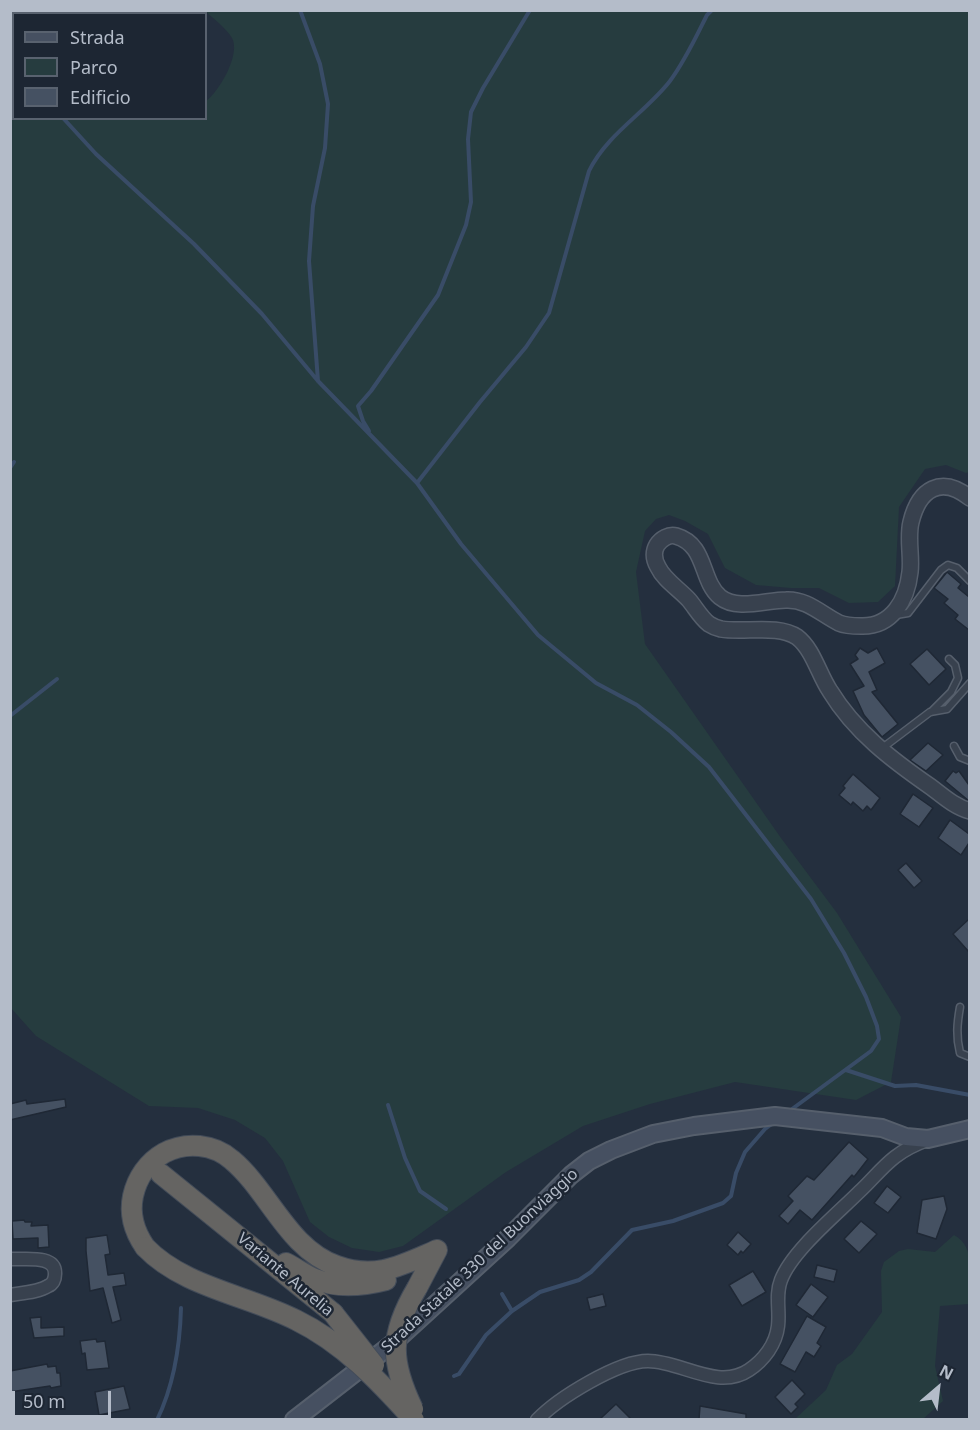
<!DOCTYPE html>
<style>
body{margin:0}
#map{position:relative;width:980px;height:1430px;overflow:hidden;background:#242f3e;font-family:"Noto Sans",sans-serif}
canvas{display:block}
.frame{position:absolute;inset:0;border:12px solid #b4bcc9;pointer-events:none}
.legend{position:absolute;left:12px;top:12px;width:195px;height:108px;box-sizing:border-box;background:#1d2633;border:2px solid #59626f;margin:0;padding:8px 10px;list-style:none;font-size:18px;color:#b4bcc9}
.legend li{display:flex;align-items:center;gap:12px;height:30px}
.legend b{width:30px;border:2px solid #59626f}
.north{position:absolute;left:908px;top:1358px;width:60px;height:60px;-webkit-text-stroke:4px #1d2633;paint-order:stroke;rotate:28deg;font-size:16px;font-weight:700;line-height:24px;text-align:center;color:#b4bcc9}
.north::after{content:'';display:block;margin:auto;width:21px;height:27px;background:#b4bcc9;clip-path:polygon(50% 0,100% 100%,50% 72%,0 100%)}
.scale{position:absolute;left:12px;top:1391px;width:99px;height:27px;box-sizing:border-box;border:3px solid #b4bcc9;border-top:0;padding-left:8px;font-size:18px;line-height:21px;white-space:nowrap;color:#b4bcc9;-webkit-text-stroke:4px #1d2633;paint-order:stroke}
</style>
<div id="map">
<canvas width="980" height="1430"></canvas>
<div class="frame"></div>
<ul class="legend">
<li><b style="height:8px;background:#465061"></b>Strada</li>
<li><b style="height:16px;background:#263c3f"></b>Parco</li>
<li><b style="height:16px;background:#455162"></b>Edificio</li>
</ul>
<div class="north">N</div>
<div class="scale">50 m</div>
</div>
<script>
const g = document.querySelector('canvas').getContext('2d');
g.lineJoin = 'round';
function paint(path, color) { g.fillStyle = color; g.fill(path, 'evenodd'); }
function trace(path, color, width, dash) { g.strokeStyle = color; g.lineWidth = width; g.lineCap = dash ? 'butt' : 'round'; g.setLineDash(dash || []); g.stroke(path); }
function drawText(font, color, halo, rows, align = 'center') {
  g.font = font + ' "Noto Sans",sans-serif'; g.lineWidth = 5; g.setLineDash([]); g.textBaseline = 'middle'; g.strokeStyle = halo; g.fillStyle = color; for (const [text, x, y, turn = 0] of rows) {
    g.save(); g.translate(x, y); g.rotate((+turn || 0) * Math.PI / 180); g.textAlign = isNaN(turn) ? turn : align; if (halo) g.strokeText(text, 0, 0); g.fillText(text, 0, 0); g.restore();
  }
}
const green = new Path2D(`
 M205,11H969V472L966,473L946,465L925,469L899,507L895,586L878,602L849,603L819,588H791L756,585L725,568L708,534L685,521L669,515L656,519L645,531L636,572L645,644L781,838L837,913L901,1017L891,1082L856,1100L735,1082L650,1104L583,1126L506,1172L403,1246L379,1252L352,1248L329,1237L310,1222L283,1161L265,1138L235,1120L198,1108L149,1106L36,1036L11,1008V13L14,16V118H206V101C219,92 241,54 232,38C226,28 214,19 205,11Z
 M954,1235C977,1247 970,1281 969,1304L940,1306L935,1366L943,1401L923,1419H795L826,1390L837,1365L852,1354L882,1312L881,1271L884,1262L899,1251L908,1249L935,1252Z`);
const stream = new Path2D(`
 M300,10L320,64L328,104L325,148L313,206L309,261L318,381
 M10,63L14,66
 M63,118L96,154L194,244L262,314L318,381L417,483L461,544L538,635L596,683L637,705L671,732L709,767L811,899L844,953L866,997L877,1026L879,1039L871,1051L788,1112
 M369,431L363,421L358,406L371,391L438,295L466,225L471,202L468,139L471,112L483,88L530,10
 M10,468L14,462
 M417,483L480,402L526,347L549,313L589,171C607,134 645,113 670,81C685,61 696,37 707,15L712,10
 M10,716L57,679
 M846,1070L895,1086L916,1085L970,1095
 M388,1105L405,1158L420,1191L446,1209
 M502,1294L512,1311
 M454,1376L459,1374L486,1335L512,1311L540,1292L579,1280L591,1272L632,1230L673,1221L723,1203L731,1196L736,1173L745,1152L765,1129L773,1123
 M157,1420C174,1385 180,1345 181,1308`);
const building = new Path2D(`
 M947,572L961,584L958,588L969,597V630L955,619L958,615L944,603L948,599L934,588Z
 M860,648L868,653L877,648L885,663L869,672L877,690L872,692L898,724L882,737L864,715L853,691L864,686L850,664L858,659L855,655Z
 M927,649L946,669L929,685L910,664Z
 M928,743L943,755L926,771L910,760Z
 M953,771L956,773L959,771L969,785V801L945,781Z
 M853,774L880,798L871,810L867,806L863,811L853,802L851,805L839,795L845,788L843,786Z
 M913,794L933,808L919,827L900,814Z
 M950,820L969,834V843L961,855L938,838Z
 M906,863L922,881L914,888L898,870Z
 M969,919V952L953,934Z
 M65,1099L66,1107L10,1120V1104L26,1100L27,1104Z
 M849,1142L868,1159L854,1177L852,1175L812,1220L800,1210L788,1224L779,1216L793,1201L788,1196L807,1176L814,1180Z
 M887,1186L901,1197L888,1213L874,1203Z
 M944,1196L947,1209L936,1239L917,1233L922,1200Z
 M24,1220L25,1222H32L31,1226L48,1225L49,1247L38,1248V1238L13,1239L12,1221Z
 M861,1221L877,1234L859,1253L844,1239Z
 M738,1232L751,1244L743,1253L741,1251L738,1255L727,1245Z
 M107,1235L110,1254L105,1255L108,1275L124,1273L126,1285L113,1287L121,1320L112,1323L103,1288L90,1291L86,1251V1238Z
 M817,1265L837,1270L834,1282L814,1277Z
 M753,1271L766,1292L742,1306L729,1285Z
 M811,1284L828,1297L813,1317L796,1305Z
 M603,1294L606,1306L590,1310L587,1298Z
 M807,1316L826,1327L817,1343L821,1346L814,1357L806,1352L795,1372L780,1364Z
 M41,1317V1328L64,1327V1336L34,1338L30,1318Z
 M96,1339L97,1342L105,1341L109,1368L87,1370L85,1353L82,1354L80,1341Z
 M47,1364L48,1367L56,1366L57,1373H60L61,1386L51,1388L50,1386L10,1392V1371Z
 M792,1380L805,1394L795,1404L798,1407L791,1414L775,1397Z
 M124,1386L130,1409L99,1415L95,1392Z
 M616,1404L631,1419H600Z
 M700,1406L746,1414V1419H699Z`);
const service = new Path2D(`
 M896,615L908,613L941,570L948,565L957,568L970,581
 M931,712L951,692L958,678L955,665L949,659
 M954,746L960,757L970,761
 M881,749L930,712L947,709L970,683
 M960,1007C957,1024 956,1037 960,1053L970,1057`);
const minor = new Path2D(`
 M10,1259C24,1260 56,1254 55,1274C55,1279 53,1284 48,1286C39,1292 22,1293 10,1295
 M537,1420C558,1398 618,1361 648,1361C681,1361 718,1391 749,1370C764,1360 776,1344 778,1326C780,1310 775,1295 781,1280C792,1251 836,1215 859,1192C871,1181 882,1167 895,1157C904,1150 916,1144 927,1140`);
const tertiary = new Path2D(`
 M970,498C941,475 919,489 911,522C907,538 912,556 910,572C907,600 892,627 861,626C853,626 846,626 839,623C821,614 807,599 786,600C766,600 737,611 720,597C700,580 707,545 676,536C669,534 661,539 657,545C653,552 654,560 658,567C664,580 679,589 689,600C695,607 701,618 709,624C712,626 717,628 721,629C744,633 778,624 797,637C813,649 819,675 830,691C855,732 892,760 931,787C943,796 955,807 970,811`);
const secondary = new Path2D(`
 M294,1420L392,1344L508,1238L571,1175L589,1161L611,1150L653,1134L694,1126L775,1116L882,1128L906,1137L928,1139L970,1129`);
const trunk = new Path2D(`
 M161,1174L333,1313
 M145,1247C134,1231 129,1215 133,1196C137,1178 148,1162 164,1153C186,1141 214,1144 232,1160C269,1191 288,1249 337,1266C376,1280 402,1265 437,1250
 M286,1263C296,1268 305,1275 315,1279C338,1289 363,1286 386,1280
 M417,1288L437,1250`);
const trunkBridge = new Path2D(`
 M145,1247C183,1287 247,1295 296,1320C343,1343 379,1381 414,1420
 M333,1313L374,1365
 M413,1409C390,1361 389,1335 417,1288`);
const streetNames = [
 ["Strada Statale 330 del Buonviaggio",480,1261,-43],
 ["Variante Aurelia",285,1275,40]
];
paint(green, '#263c3f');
trace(stream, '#394c67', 4);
paint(building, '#455162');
trace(building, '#1f2835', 1.5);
trace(service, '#565f6c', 9);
trace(minor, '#565f6c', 15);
trace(tertiary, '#565f6c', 18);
trace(secondary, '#565f6c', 20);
trace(trunk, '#434c59', 22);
trace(service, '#38414e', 6);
trace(minor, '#38414e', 12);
trace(tertiary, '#38414e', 15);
trace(secondary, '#465061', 16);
trace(trunk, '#656462', 20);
trace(trunkBridge, '#434c59', 22, []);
trace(trunkBridge, '#656462', 20);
drawText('16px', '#b4bcc9', '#1d2633', streetNames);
</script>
